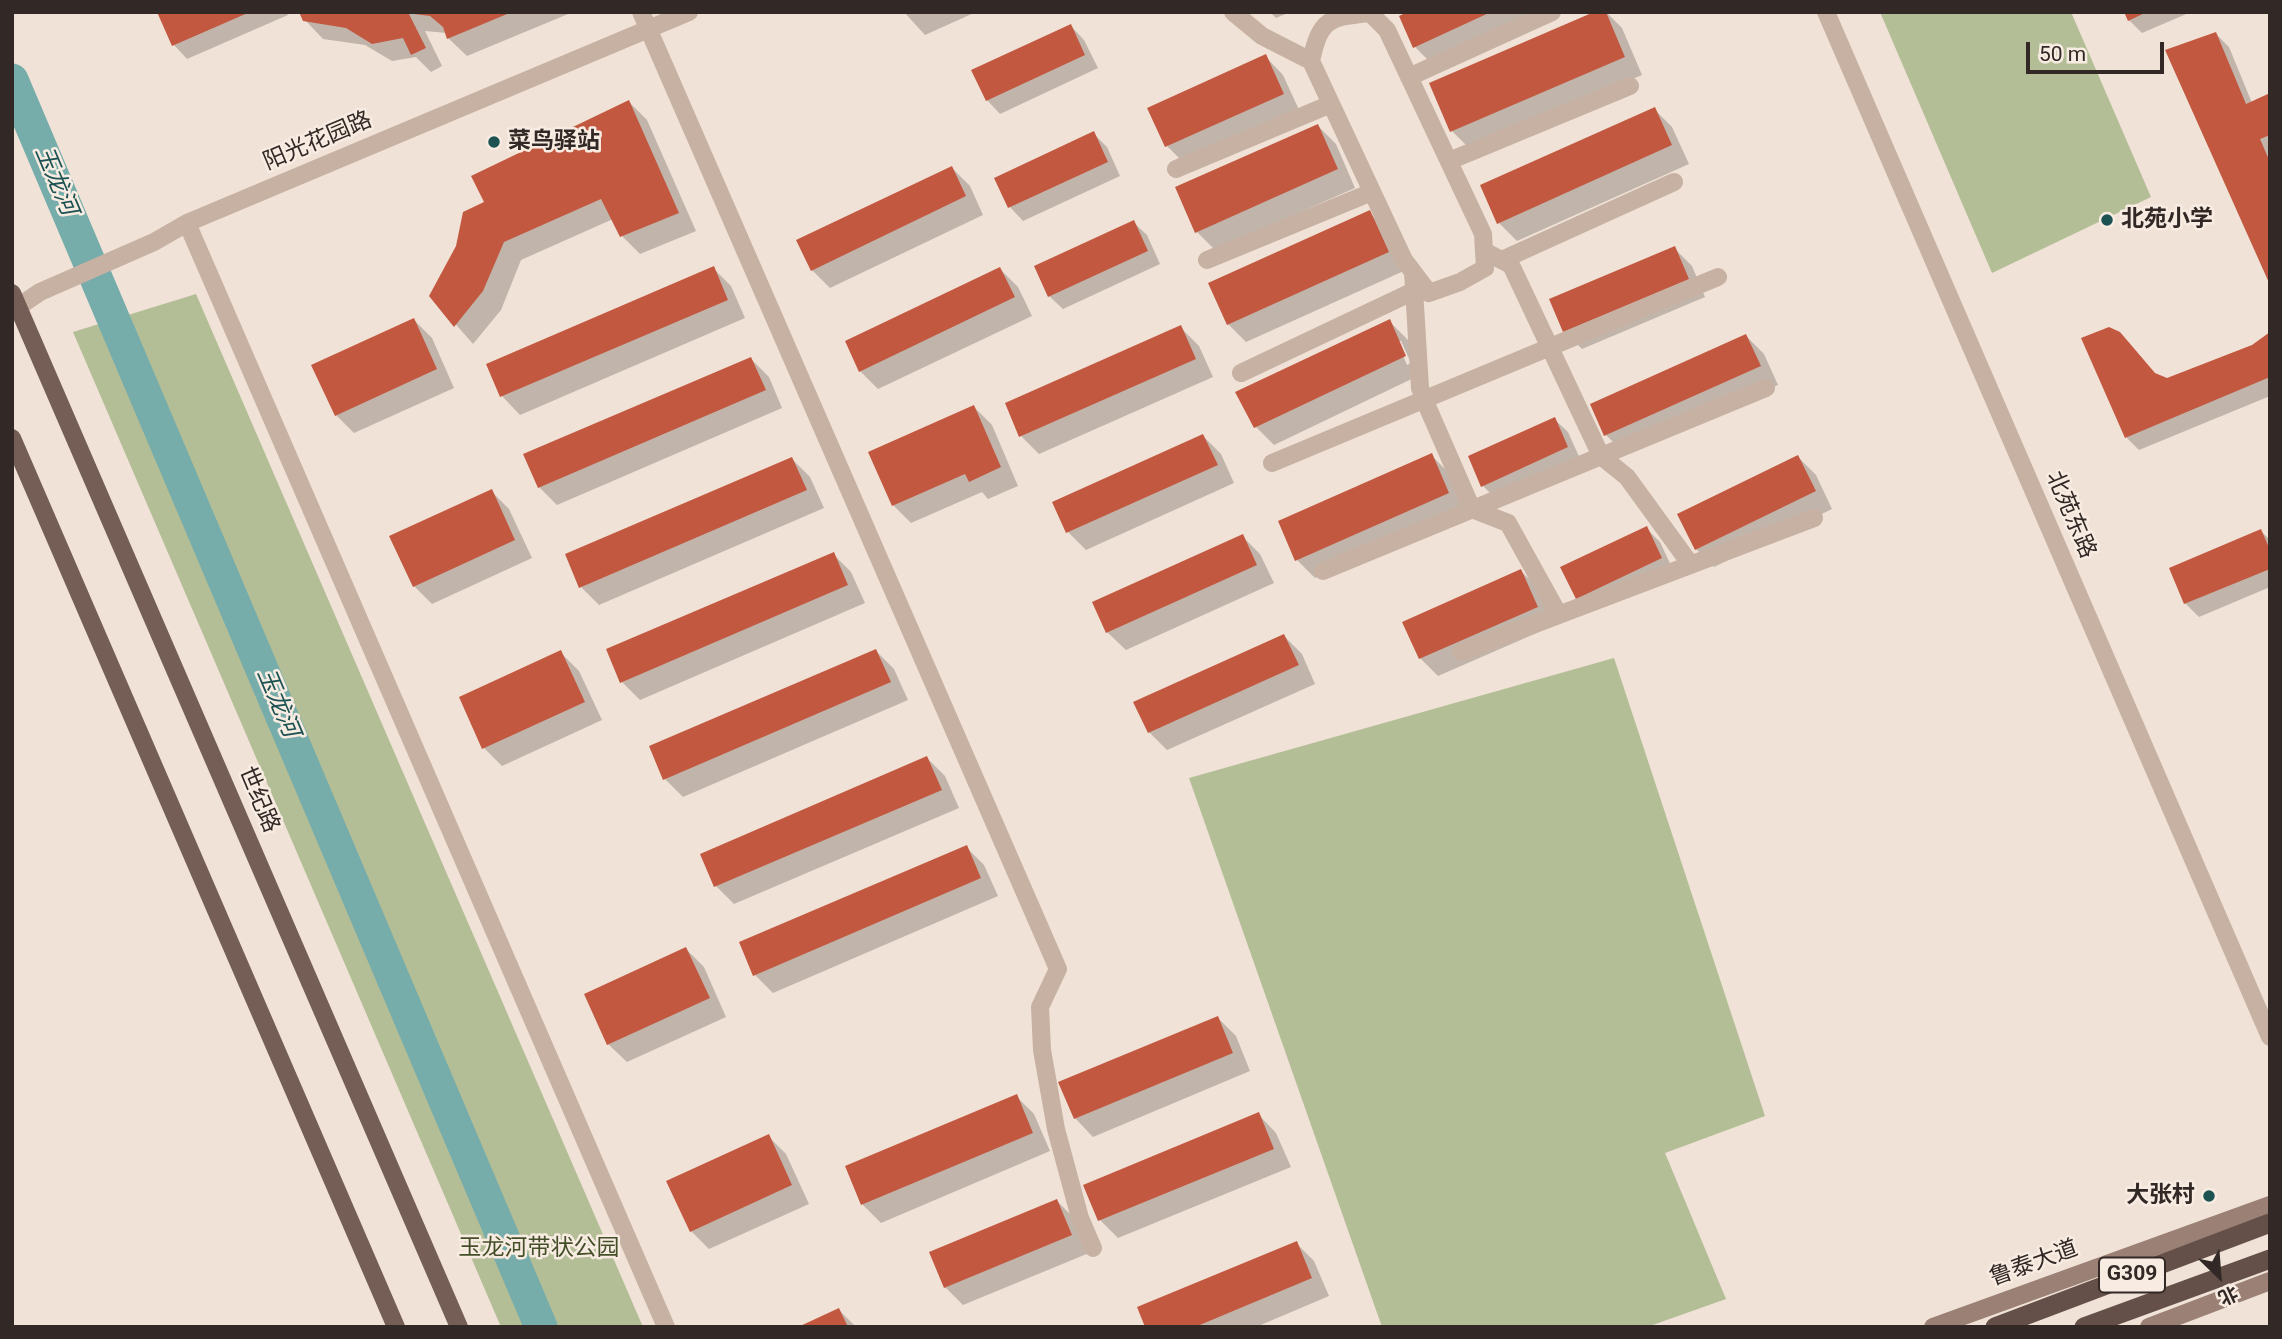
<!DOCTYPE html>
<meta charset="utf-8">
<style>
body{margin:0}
#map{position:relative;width:2282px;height:1339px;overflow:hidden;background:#f0e2d6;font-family:Roboto,"Noto Sans SC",sans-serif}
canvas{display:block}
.frame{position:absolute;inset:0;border:14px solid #322825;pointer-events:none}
.north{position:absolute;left:2184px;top:1241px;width:70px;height:70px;-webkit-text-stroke:5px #f8ece2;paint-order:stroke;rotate:155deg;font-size:19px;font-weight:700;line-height:28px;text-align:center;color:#322825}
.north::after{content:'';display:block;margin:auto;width:24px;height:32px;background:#322825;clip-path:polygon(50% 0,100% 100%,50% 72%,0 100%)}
.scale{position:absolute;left:2026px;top:42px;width:138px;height:32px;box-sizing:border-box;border:4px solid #322825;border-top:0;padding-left:9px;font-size:21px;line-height:24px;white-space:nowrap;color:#322825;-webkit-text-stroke:5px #f8ece2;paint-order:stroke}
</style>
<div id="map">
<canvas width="2282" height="1339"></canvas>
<div class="frame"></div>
<div class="north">北</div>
<div class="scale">50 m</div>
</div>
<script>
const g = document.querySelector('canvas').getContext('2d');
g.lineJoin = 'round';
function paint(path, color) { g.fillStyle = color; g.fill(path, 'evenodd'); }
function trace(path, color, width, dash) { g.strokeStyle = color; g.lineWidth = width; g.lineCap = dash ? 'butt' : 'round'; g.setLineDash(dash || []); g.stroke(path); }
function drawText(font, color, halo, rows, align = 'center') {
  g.font = font + ' Roboto,"Noto Sans SC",sans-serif'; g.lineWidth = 5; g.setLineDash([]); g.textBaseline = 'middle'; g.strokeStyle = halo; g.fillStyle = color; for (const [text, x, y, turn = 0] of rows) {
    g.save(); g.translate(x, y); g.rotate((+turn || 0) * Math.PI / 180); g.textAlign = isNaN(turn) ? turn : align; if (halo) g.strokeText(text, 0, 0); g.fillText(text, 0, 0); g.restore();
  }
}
const green = new Path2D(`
 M1880,12H2071L2151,197L1992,273Z
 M196,294L643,1327H501L73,332Z
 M1614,658L1765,1116L1665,1153L1726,1299L1647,1327H1382L1189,778Z`);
const shadow = new Path2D(`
 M161,12H287L288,15L187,59L174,45Z
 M301,12H573L467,56L448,38L447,33L425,31L442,66L431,72L416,57L392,61L365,45L323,39L305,20Z
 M904,12H976L925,35Z
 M1270,12H1290L1276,18Z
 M1411,12H1548L1433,65L1415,47Z
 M1598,12H1606L1622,28L1642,75L1470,149L1452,131Z
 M2126,12H2191L2142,33L2129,20Z
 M1071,26L1084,40L1098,68L1000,114L987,100Z
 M2216,34L2229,47L2252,103L2270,95V281Z
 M1265,56L1283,75L1300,112L1185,164L1167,146Z
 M629,102L647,120L696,231L640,254L622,236L613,219L521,260L501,310L473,344L431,296L458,246L487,203Z
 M1654,109L1672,127L1689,164L1517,241L1499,223Z
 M1318,126L1336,144L1355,188L1215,250L1197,232Z
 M1093,133L1107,147L1120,176L1023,221L1010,207Z
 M952,168L970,186L983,215L830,288L812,270Z
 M1369,212L1387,230L1406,270L1246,342L1228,324Z
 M1133,222L1147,235L1160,264L1063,309L1049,296Z
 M1674,248L1692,266L1705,297L1582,349L1564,331Z
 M713,268L731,286L745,318L520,415L502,396L488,365Z
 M1000,269L1018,287L1032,316L878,389L860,371Z
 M414,320L432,338L454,388L354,433L336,415Z
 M1390,322L1408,340L1422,374L1274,445L1256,427ZM1397,341H1401L1411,363L1407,365Z
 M1181,328L1199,346L1213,377L1039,454L1021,436Z
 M2270,333V396L2139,450L2126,437L2157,376L2167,380L2253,346Z
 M1746,336L1764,354L1778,385L1624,453L1606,435Z
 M751,359L769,377L782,408L557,505L539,487Z
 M974,407L992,425L1018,486L988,499L982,492L911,523L893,505Z
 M1554,419L1568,432L1581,461L1496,499L1483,486Z
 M1203,436L1221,454L1234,483L1086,550L1068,532L1055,503Z
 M1431,455L1449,473L1466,511L1315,578L1297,560Z
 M1798,457L1816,475L1832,509L1714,567L1696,549Z
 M792,459L810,477L824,508L599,605L581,587Z
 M491,491L509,509L532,558L432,604L414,586Z
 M1646,528L1660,542L1674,572L1591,612L1577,598Z
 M2261,531L2270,540V587L2199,617L2185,603L2171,569Z
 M1242,536L1260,554L1274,583L1126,650L1107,632Z
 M833,554L851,572L865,603L640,700L622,682Z
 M1521,571L1539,589L1555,625L1438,676L1420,658Z
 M1284,636L1302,654L1315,684L1167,750L1149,732Z
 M876,651L894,669L908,700L683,797L665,779Z
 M561,653L579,671L602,720L502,766L484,748Z
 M927,758L945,776L959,808L734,904L716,886L702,855Z
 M966,847L984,865L998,896L773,993L755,975Z
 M686,949L704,967L726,1017L627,1062L608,1044Z
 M1218,1018L1236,1036L1250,1071L1093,1137L1075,1118Z
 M1016,1096L1034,1114L1050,1151L881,1223L863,1205L847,1167Z
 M1258,1114L1276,1133L1291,1167L1118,1238L1100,1220L1086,1186Z
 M768,1136L786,1154L809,1204L709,1249L691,1231Z
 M1057,1201L1075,1219L1089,1253L963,1305L945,1287Z
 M1296,1243L1314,1261L1329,1296L1256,1327H1147Z
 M839,1310L856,1327H802Z`);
const river = new Path2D(`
 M12,80L541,1327`);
const building = new Path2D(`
 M157,12H250L172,46Z
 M299,12H408L426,48L411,55L403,38L372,44L346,28L303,21Z
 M414,12H512L447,39L443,27L430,16L414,14Z
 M1407,12H1491L1413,48L1399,16Z
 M1594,12H1606L1625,57L1450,132L1429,83Z
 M2124,12H2147L2128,21Z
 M1071,24L1085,55L986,101L971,70Z
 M2216,32L2246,104L2270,93V135L2260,139L2270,162V285L2165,50Z
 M1266,54L1284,94L1165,147L1147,108Z
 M629,100L679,213L620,237L601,199L504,242L483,291L454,327L429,296L456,246L463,212L484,202L471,176Z
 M1655,107L1672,145L1497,224L1480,185Z
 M1318,124L1338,169L1195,233L1175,187Z
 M1094,131L1108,162L1008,208L994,178Z
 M952,166L966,196L811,271L796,240Z
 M1370,210L1389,252L1227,325L1208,283Z
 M1134,220L1148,251L1048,297L1034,266Z
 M1675,246L1689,279L1563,332L1549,299Z
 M714,266L728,300L500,397L486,364Z
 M1000,267L1015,297L859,372L845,341Z
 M414,318L437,369L335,416L311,365Z
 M1390,319L1406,356L1254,428L1235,392Z
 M1181,325L1196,359L1019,437L1005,403Z
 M2109,327L2120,332L2155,373L2167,378L2252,345L2270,332V377L2125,438L2081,338Z
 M1746,334L1761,366L1604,436L1590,404Z
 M751,357L766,390L538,488L523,454Z
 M974,405L1001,467L969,482L965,474L892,506L868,452Z
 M1555,417L1568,447L1481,487L1468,456Z
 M1203,434L1218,465L1066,533L1052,502Z
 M1432,453L1449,493L1295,561L1278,521Z
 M1798,455L1816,491L1695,550L1677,514Z
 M792,457L807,490L579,588L565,554Z
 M492,489L515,540L413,587L389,536Z
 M1647,526L1662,558L1576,599L1560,567Z
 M2261,529L2270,550V569L2184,604L2169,568Z
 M1243,534L1257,565L1106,633L1092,602Z
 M834,552L848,585L620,683L606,649Z
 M1521,569L1538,607L1419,659L1402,622Z
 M1284,634L1299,665L1148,733L1133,702Z
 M876,649L891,682L663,780L649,746Z
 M561,650L585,702L482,749L459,697Z
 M927,756L942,790L714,887L700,854Z
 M967,845L981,878L753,976L739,942Z
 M686,947L710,998L607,1045L584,994Z
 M1218,1016L1233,1053L1074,1119L1058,1082Z
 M1017,1094L1033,1133L861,1205L845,1166Z
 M1259,1112L1274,1149L1098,1221L1083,1185Z
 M769,1134L792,1185L690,1232L666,1181Z
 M1057,1199L1072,1235L944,1288L929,1252Z
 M1297,1241L1312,1278L1195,1327H1145L1137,1307Z
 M839,1308L848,1327H798Z`);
const minor = new Path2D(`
 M641,12L1058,969L1040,1007L1042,1050L1056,1129L1080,1218L1093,1248
 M1233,12L1262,36L1311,61L1404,260L1429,293L1460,282L1485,268L1483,234L1387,30L1370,13C1329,17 1320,19 1311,61
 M1826,12L2270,1037
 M1409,77L1552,12
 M1449,161L1630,86
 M1176,169L1331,104
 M187,223L666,1327
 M1484,251L1511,265L1601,456L1627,477L1691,565
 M1207,260L1372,192
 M1502,260L1674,182
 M1413,272L1420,388L1424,399L1472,509L1508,523L1559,615
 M12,311L40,292L154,242L187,223L689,12
 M1241,373L1414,291
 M1272,463L1718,277
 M1323,571L1766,388
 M1461,652L1814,518`);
const secondary = new Path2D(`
 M1933,1327L2270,1205
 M2149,1327L2270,1281`);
const primary = new Path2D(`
 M12,293L459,1327
 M12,438L396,1327`);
const trunk = new Path2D(`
 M1995,1327L2270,1223
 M2084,1327L2270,1259`);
const markers = [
 [494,142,7,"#1c5252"],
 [2107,220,7,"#1c5252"],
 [2209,1196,7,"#1c5252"]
];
const shields = [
 [2132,1275,66]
];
const shieldNames = [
 ["G309",2132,1275]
];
const streetNames = [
 ["阳光花园路",318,142,-23],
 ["北苑东路",2070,515,67],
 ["世纪路",258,800,67],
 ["鲁泰大道",2034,1264,-20]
];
const poiNames = [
 ["菜鸟驿站",508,142],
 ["北苑小学",2121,220],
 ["大张村",2195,1196,"right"]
];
const parkNames = [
 ["玉龙河带状公园",539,1249]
];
const waterNames = [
 ["玉龙河",55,181,67],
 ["玉龙河",277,703,67]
];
paint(green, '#b3be97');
paint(shadow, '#0003');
trace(river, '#76acaa', 33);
paint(building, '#c35841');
trace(minor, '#c7b1a3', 18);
trace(secondary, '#9a8075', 18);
trace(primary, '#745e56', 18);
trace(trunk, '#645049', 19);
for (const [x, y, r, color] of markers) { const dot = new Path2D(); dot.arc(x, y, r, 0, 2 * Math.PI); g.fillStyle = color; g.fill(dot); trace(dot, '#f8ece2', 2.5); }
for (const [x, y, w] of shields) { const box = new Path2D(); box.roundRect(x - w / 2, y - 17.5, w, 35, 5); g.fillStyle = '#f8ece2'; g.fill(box); trace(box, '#322825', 2); }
drawText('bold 21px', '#322825', null, shieldNames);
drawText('23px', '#322825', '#f8ece2', streetNames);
drawText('bold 23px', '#322825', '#f8ece2', poiNames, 'left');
drawText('23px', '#444f29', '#f8ece2', parkNames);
drawText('italic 24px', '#1c5252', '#f8ece2', waterNames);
</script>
